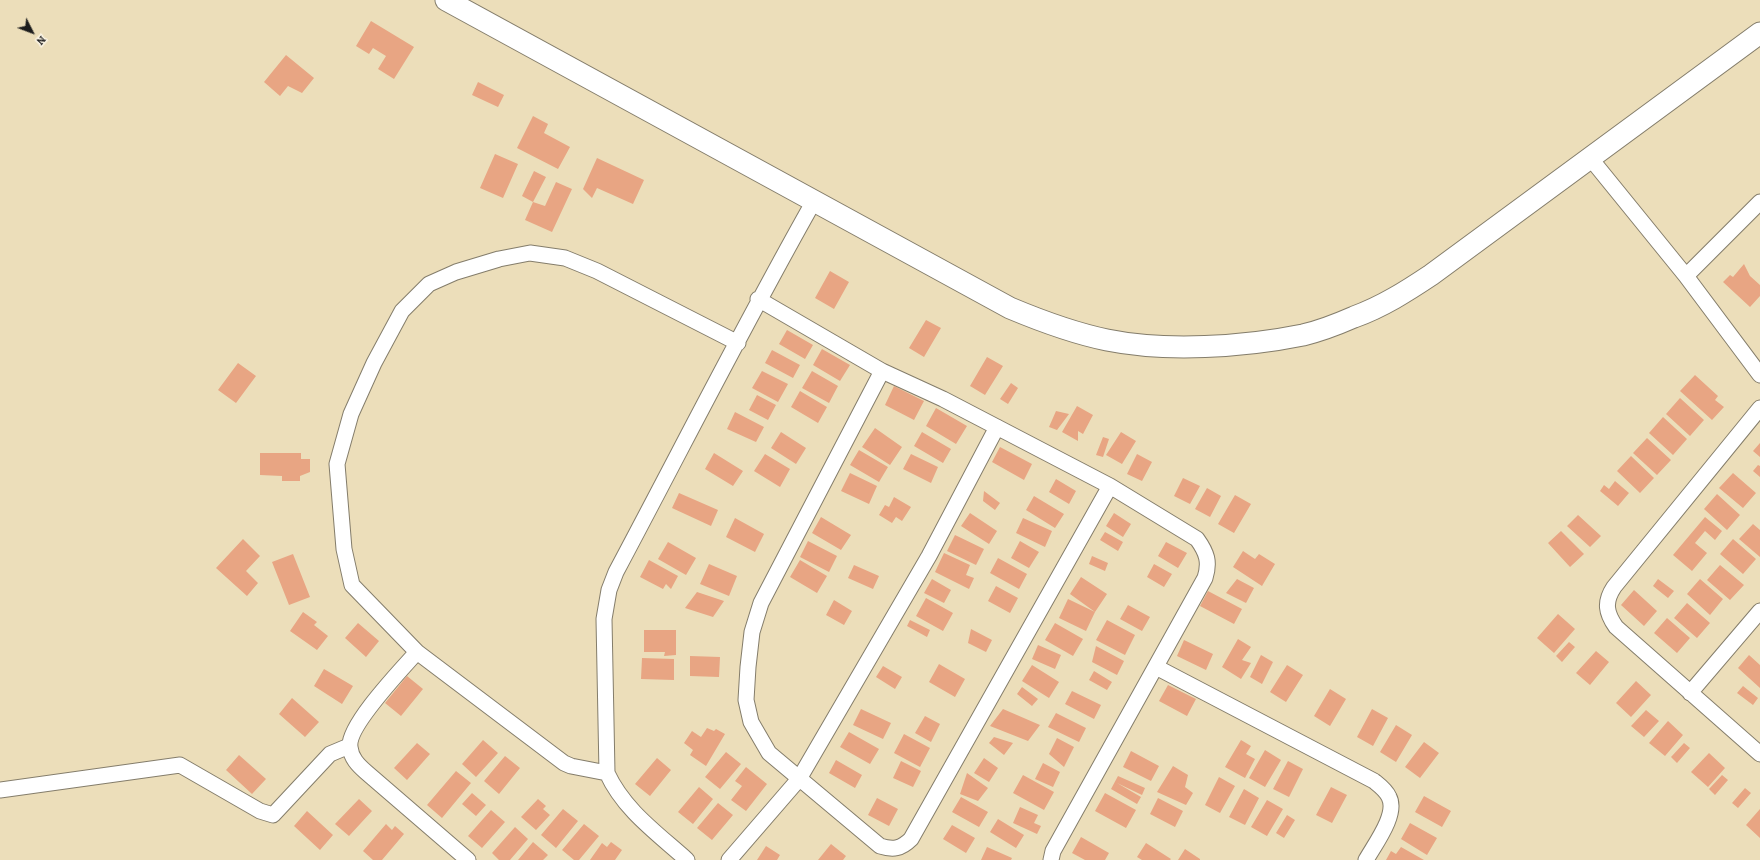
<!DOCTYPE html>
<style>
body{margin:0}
#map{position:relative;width:1760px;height:860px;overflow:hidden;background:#ecdeba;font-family:Alegreya,serif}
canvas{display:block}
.north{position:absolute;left:12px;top:12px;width:40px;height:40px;-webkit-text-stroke:3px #fcf5e5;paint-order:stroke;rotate:132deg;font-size:11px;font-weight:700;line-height:16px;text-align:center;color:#1c1c1c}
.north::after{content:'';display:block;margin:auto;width:14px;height:18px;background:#1c1c1c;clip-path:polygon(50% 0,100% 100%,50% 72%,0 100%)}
</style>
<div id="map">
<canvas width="1760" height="860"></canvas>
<div class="north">N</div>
</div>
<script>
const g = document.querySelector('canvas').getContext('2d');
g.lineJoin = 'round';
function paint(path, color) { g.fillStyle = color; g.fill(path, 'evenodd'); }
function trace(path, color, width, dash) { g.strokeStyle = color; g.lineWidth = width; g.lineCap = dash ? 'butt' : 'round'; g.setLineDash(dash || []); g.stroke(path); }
const building = new Path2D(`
 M371,21L414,47L394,79L378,69L386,56L373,48L369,54L356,46Z
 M286,55L314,78L302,93L288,86L280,96L264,82Z
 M478,82L504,95L498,107L472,95Z
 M533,116L548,124L544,133L570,147L558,169L517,148Z
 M495,154L518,164L503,198L480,188Z
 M597,158L644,180L633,204L597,188L592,198L583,189Z
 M534,171L546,177L533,202L522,196Z
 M556,182L572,189L552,232L525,220L533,202L545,206Z
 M1744,264L1750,276L1760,285V296L1750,307L1723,282L1730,275L1733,277Z
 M830,271L849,282L834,309L815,298Z
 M926,320L941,328L924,357L909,348Z
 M787,330L813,345L805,359L779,344Z
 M822,349L850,365L840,381L813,365Z
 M772,350L800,365L793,378L765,363Z
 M987,357L1003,366L985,395L970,386Z
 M238,363L256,376L236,403L218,390Z
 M762,371L788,384L778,402L752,388Z
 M812,371L838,386L829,403L802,388Z
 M1695,375L1718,396L1715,400L1724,407L1712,420L1680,391Z
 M1011,383L1018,388L1008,404L1000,399Z
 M894,386L924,401L914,420L885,405Z
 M800,391L827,407L818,423L791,407Z
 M757,395L776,405L768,420L749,410Z
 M1680,398L1704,420L1690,436L1666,414Z
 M1077,406L1093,415L1083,434L1078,431V441L1062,432Z
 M936,408L967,426L956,444L926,426Z
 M1056,411L1069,414L1057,430L1049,427Z
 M735,412L764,427L756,442L727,429Z
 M1663,417L1687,439L1673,455L1649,433Z
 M875,428L902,447L890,465L862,447Z
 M781,432L806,448L796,464L771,448Z
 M922,432L951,449L943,463L914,446Z
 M1121,432L1136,441L1122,464L1106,455Z
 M1103,437L1109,439L1103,457L1096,455Z
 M1647,438L1671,460L1657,475L1633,453Z
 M1760,443V457L1753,451Z
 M1000,447L1032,464L1024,480L992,462Z
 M859,450L888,467L879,482L850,465Z
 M260,453H301V459H310V472L300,476V481H282V476L260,475Z
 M714,453L743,471L733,486L705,469Z
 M765,454L790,469L780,487L754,471Z
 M911,454L938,467L931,483L903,469Z
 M1137,454L1152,462L1142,481L1127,474Z
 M1631,456L1654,478L1640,493L1617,471Z
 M1758,465L1760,466V477L1753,471Z
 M850,473L877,486L869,504L841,491Z
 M1733,473L1756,493L1743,508L1719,488Z
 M1183,478L1200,486L1190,504L1174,496Z
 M1056,479L1076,491L1069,504L1049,492Z
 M1615,481L1629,493L1618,506L1600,491L1604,485L1609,489Z
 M1207,488L1221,496L1210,517L1195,509Z
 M984,491L1000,503L995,510L983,501Z
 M679,493L718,510L711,526L672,508Z
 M1717,494L1740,515L1727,530L1704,509Z
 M1235,495L1251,504L1234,533L1218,524Z
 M1034,496L1064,514L1055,528L1026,510Z
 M894,497L911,507L902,521L896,517L892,523L879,515L885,505L889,507Z
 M970,513L997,531L989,544L961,526Z
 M1114,513L1131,524L1123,537L1106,526Z
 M1578,515L1601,536L1590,547L1567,526Z
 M821,517L851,535L841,550L812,533Z
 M1705,517L1722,531L1715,540L1705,531L1695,543L1707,553L1692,571L1673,555Z
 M735,518L764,534L755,552L726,537Z
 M1023,518L1052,531L1045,547L1016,533Z
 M1753,524L1760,530V557L1739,539Z
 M1561,531L1584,554L1570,567L1548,543Z
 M1105,532L1123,542L1118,551L1100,540Z
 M955,535L984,549L976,565L947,551Z
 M243,539L260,556L246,571L258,583L247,596L216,568Z
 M1733,539L1756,559L1743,574L1720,554Z
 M808,541L837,556L829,572L800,557Z
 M1020,541L1039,552L1029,568L1011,558Z
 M668,542L696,558L686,575L658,559Z
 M1166,542L1187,553L1178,568L1158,556Z
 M1243,551L1255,559L1259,554L1275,564L1262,586L1233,567Z
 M944,553L970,565L966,575L974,578L969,589L935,572Z
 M293,554L310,597L289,605L272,562Z
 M1092,556L1108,563L1105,571L1089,564Z
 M998,558L1027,574L1019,589L990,573Z
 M649,560L678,576L671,589L666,584L663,589L640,577Z
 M800,560L827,576L817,593L790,577Z
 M709,564L737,576L729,596L700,584Z
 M1154,564L1172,574L1164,587L1147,577Z
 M854,565L879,576L873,589L848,578Z
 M1720,565L1744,585L1730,600L1707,580Z
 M1081,577L1107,594L1095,612L1086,631L1059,618L1068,599L1095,612L1070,594Z
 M932,579L951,590L944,603L924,593Z
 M1237,579L1254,588L1246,603L1226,593Z
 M1658,579L1674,591L1668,598L1653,586Z
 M1700,579L1723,599L1710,615L1687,594Z
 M996,586L1018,598L1010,613L988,601Z
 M1634,590L1657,611L1644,626L1621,605Z
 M1208,591L1242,609L1234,624L1200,606Z
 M697,592L724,601L713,617L685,608Z
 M926,598L953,613L943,631L916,616Z
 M834,600L852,611L844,625L826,615Z
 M1687,603L1710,623L1697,638L1674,618Z
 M1128,605L1150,617L1142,631L1120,619Z
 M303,612L317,622L314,625L328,636L317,650L290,631Z
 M1558,614L1575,629L1554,653L1537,638Z
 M1667,618L1690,638L1677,653L1654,633Z
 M910,620L930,630L927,637L907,626Z
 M1107,620L1135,635L1125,655L1096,640Z
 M358,623L379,641L366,657L345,638Z
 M1055,623L1083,639L1073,656L1045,640Z
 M971,629L992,640L986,652L968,643Z
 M644,630H676V655L664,656L665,652H644Z
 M1238,639L1251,647L1242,660L1251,663L1241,679L1222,667Z
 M1184,640L1213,654L1206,670L1177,656Z
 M1569,642L1575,647L1562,662L1556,656Z
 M1038,645L1061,655L1055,669L1032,659Z
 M1096,646L1124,661L1117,675L1092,662Z
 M1596,651L1609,662L1590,685L1576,673Z
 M1261,655L1273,662L1262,684L1250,677Z
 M1749,655L1760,665V688L1738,668Z
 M690,656L720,657L719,677L690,676Z
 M642,658L674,659V680L641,679Z
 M939,664L965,679L955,697L929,682Z
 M1032,665L1059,682L1049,698L1022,681Z
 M1287,665L1303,675L1286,702L1270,692Z
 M883,666L902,677L895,689L876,677Z
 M324,669L353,686L342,704L314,686Z
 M1094,671L1112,682L1107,690L1089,680Z
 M407,676L423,689L401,716L385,703Z
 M1636,681L1651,695L1631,717L1616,703Z
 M1168,685L1196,699L1187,716L1159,701Z
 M1743,686L1758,698L1753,705L1737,693Z
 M1022,687L1038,699L1032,706L1017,694Z
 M1330,689L1346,699L1330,726L1314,716Z
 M1072,691L1101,705L1094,719L1065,704Z
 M292,698L319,722L305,737L279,714Z
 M861,709L891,723L883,739L853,725Z
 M1003,709L1040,725L1028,741L990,726Z
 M1372,709L1388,718L1373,746L1357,737Z
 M1646,710L1659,721L1644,737L1631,726Z
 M1056,713L1086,728L1079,742L1048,727Z
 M925,716L940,724L931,742L915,733Z
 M1668,721L1683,735L1665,756L1649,743Z
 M1396,725L1412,735L1396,762L1380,752Z
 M707,728L714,731L716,729L725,734L706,766L690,755L693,750L684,743L692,731L701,737Z
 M849,732L879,749L870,764L840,747Z
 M904,734L930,748L920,767L894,753Z
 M994,737L1013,743L1004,755L989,743Z
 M1057,738L1074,747L1064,767L1049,754Z
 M483,740L498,753L476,777L462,764Z
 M1241,740L1251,746L1246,754L1255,759L1245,778L1225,767Z
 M1424,742L1439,753L1420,778L1405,767Z
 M417,743L430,754L407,780L394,768Z
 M1684,743L1690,748L1677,763L1671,757Z
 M1265,750L1281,760L1265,787L1249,778Z
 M1131,751L1159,766L1151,781L1123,767Z
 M726,752L741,764L720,789L705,777Z
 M1709,753L1725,768L1708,787L1691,772Z
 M239,755L266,779L252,794L226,770Z
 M505,756L520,768L499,794L484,781Z
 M657,758L671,770L650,796L635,784Z
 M984,758L998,768L989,782L974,773Z
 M836,760L862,775L855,788L829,773Z
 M901,761L921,771L913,787L893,778Z
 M1288,761L1303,769L1289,797L1273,789Z
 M1043,763L1060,772L1053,787L1035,779Z
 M1173,766L1188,775L1185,787L1193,793L1186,805L1157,792Z
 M746,767L767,784L746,811L731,800L742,786L735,781Z
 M456,771L471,783L442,818L427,805Z
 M967,773L988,788L978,801L960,794Z
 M1023,775L1054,792L1044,810L1013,793Z
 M1722,775L1728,780L1715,795L1709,789Z
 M1118,776L1145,788L1142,795L1117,783L1141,797L1137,804L1111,789Z
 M1219,777L1235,786L1220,813L1205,805Z
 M699,787L713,799L693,824L678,812Z
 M1331,787L1347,795L1332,823L1316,815Z
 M1745,788L1751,793L1738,808L1732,803Z
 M1244,789L1259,798L1245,825L1229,817Z
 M472,793L486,805L476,816L462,804Z
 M1105,793L1136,810L1126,828L1095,811Z
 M1424,796L1451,811L1442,827L1415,812Z
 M961,797L988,812L979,827L952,812Z
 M877,798L898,809L889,826L868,815Z
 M1158,798L1183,811L1175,827L1150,814Z
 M359,799L372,811L349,836L335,824Z
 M538,799L546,806L543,809L550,815L536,830L521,817Z
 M1267,800L1283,809L1267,836L1251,827Z
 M718,803L733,815L712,840L697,828Z
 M1020,807L1038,815L1034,823L1041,826L1037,834L1013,823Z
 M563,809L578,821L556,848L541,835Z
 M1760,809V838L1746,825Z
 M491,810L505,822L482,848L468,836Z
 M307,811L333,835L320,850L294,826Z
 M1287,815L1295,820L1284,838L1276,833Z
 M998,819L1024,835L1016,848L990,832Z
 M1410,823L1437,838L1427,855L1401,839Z
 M386,824L392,830L395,826L404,834L382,860H373L363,851Z
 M584,824L599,836L579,860H574L562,850Z
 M952,825L975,838L966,853L943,839Z
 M515,827L528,839L510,860H499L492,853Z
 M1081,837L1109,853L1105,860H1085L1072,853Z
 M533,842L548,855L543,860H518Z
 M611,842L622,850L615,860H590L602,843L607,847Z
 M1146,843L1171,859L1170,860H1142L1137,857Z
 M831,844L846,856L843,860H818Z
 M766,846L780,855L777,860H757Z
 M987,847L1012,858L1011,860H981Z
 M1401,847L1424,860H1386L1391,851L1396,854Z
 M1185,849L1200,859V860H1178Z`);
const street = new Path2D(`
 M1591,159L1686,276L1760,375
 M1686,276L1760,202
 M758,299L882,371L943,399L1110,486L1197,539C1207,553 1210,562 1205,578L1053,851L1051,860
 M882,371L761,603L752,632L748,667L746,700L751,722L769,753L880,846C893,850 901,849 911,839L1110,486
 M1760,408L1614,587C1604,602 1606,613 1616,627L1760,754
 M417,652C402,669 347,726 350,747C351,758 358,765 366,772L468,860
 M1156,667L1374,781C1379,785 1386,790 1389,797C1398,814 1375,844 1366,860
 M1690,693L1760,611
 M607,773L571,766L564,763L417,652L352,585L344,549L337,464L351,414L374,363L402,311L429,284L456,272L499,259L530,253L565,258L597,271L738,343
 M0,790L180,765L260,811L273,815L330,754L349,746
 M687,860C657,833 624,810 607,773L604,619L609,590L616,572C682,448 745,323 814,201
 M729,860L799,779L929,556L997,427`);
const secondary = new Path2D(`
 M446,0L1010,308C1041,321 1073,333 1107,340C1166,352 1244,347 1303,335C1320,331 1338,324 1354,317C1382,307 1407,291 1431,275L1760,33`);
paint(building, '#e8a583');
trace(street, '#847d6b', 17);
trace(secondary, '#847d6b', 23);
trace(street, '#fff', 15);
trace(secondary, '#fff', 21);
</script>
